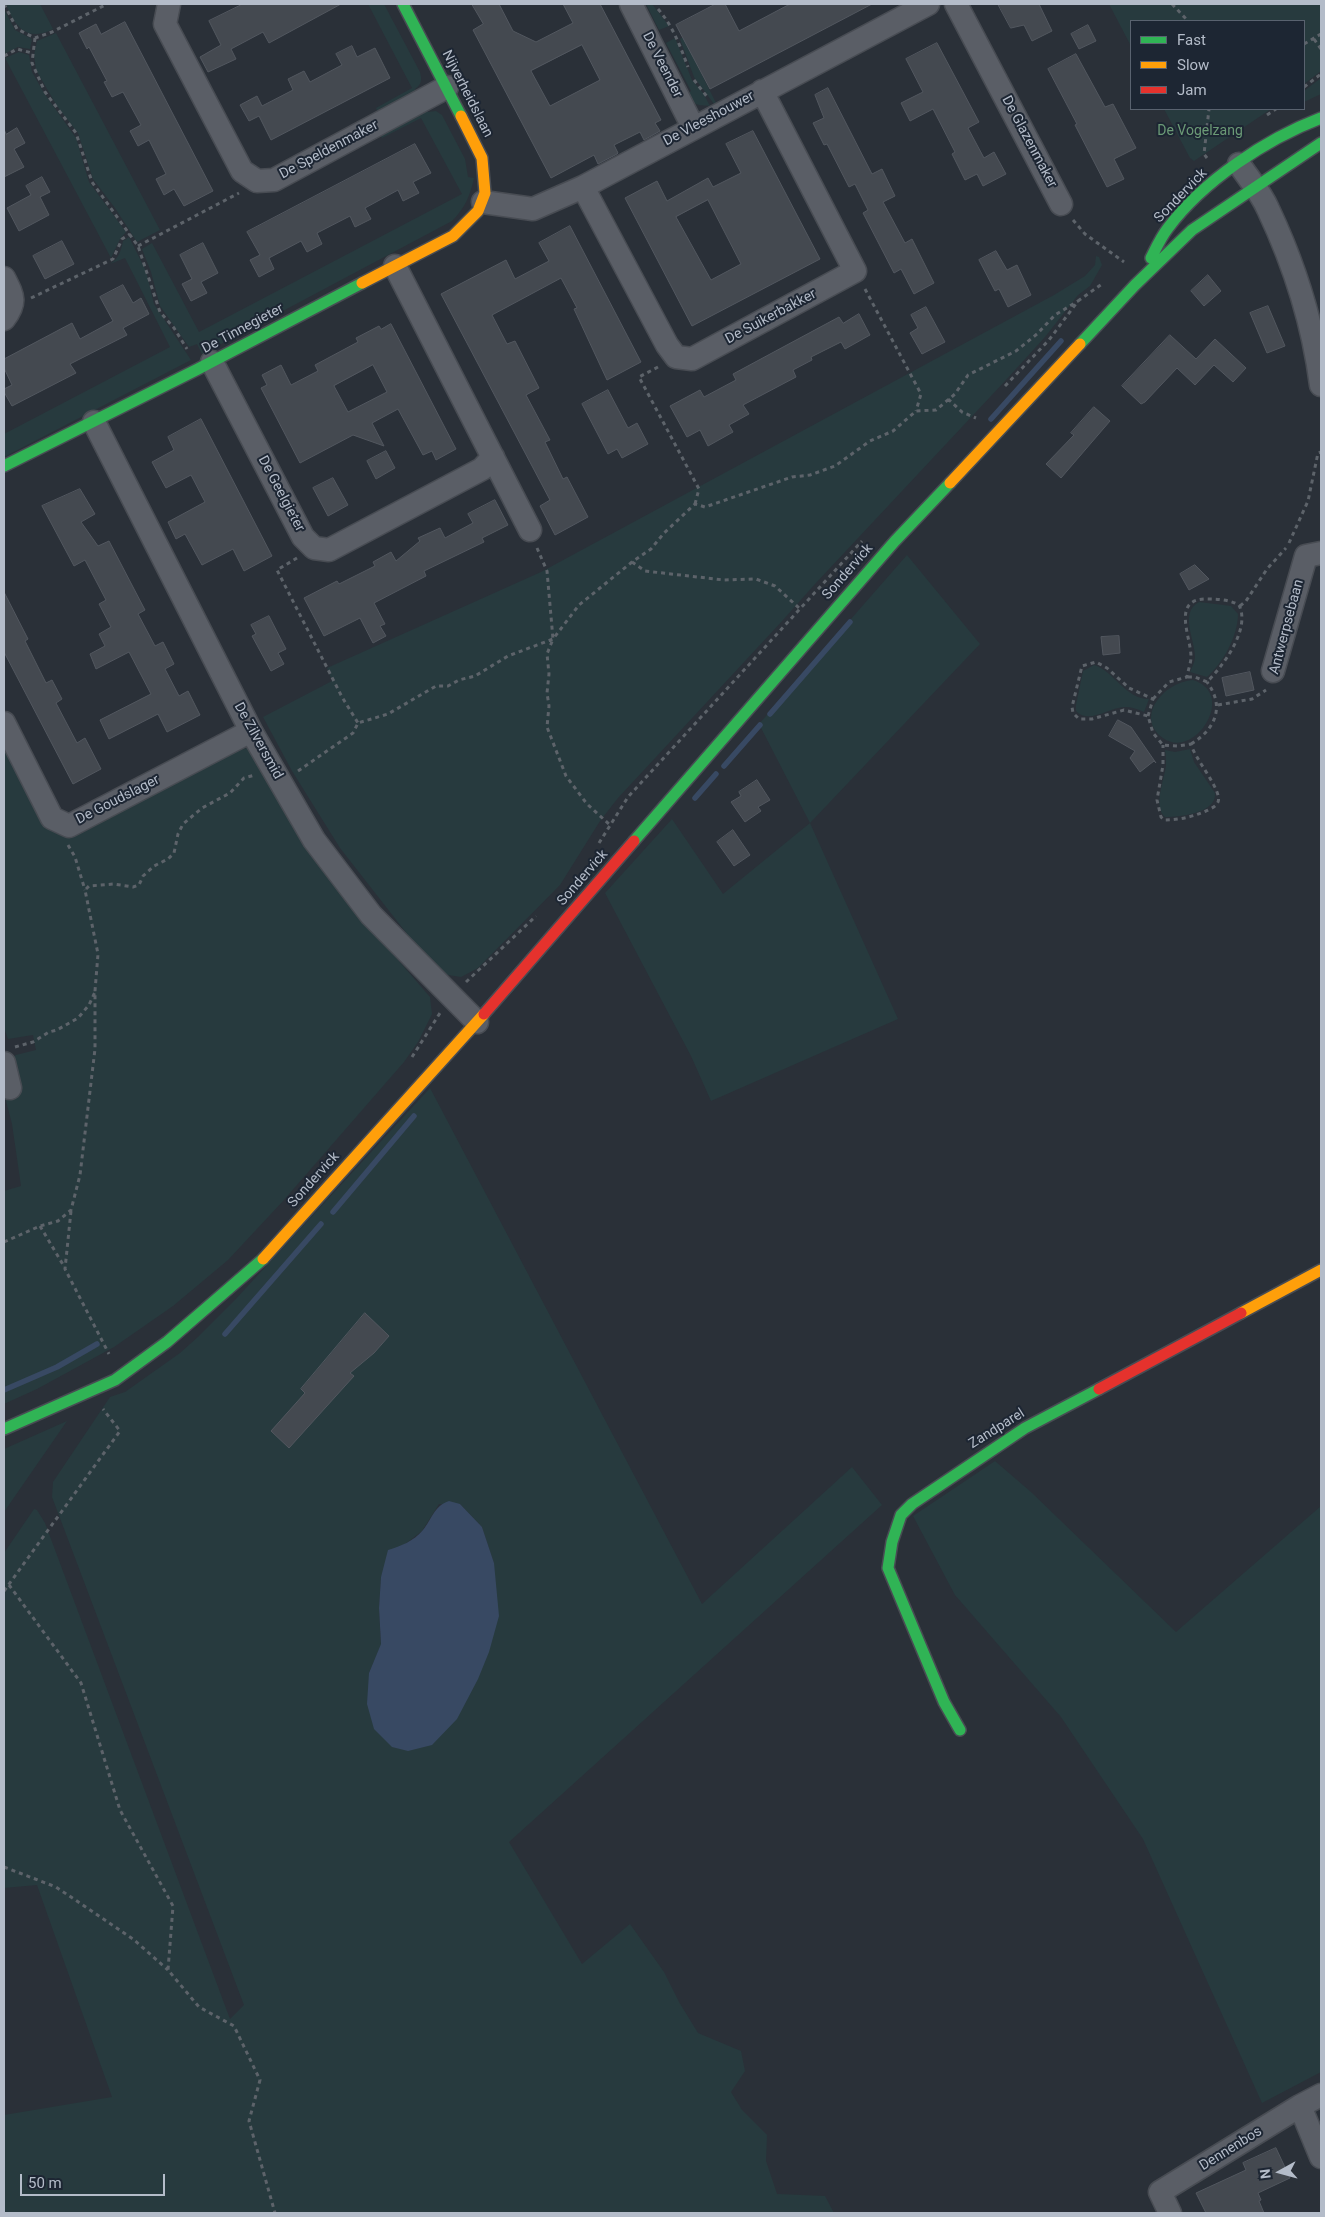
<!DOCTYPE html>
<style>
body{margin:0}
#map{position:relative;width:1325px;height:2217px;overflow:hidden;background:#2a3038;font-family:Roboto,sans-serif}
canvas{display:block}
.frame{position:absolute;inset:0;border:5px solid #b4bcc9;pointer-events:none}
.legend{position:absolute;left:1130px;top:20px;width:175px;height:90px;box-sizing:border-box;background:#1d2633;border:1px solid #59626f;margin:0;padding:6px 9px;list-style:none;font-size:15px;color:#b4bcc9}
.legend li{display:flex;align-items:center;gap:10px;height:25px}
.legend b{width:25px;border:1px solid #59626f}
.north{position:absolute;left:1255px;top:2147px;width:50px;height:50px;-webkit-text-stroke:4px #1d2633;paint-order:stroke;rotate:263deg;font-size:14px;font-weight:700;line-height:20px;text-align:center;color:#b4bcc9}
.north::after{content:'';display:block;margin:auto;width:18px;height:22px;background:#b4bcc9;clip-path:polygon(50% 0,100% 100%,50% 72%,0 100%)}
.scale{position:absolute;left:20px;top:2174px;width:145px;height:22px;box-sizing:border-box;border:2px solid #b4bcc9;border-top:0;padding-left:6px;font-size:15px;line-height:18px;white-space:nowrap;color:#b4bcc9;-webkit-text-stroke:4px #1d2633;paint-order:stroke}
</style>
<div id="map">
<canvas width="1325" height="2217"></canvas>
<div class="frame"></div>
<ul class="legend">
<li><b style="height:6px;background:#30b455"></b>Fast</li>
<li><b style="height:6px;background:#ff9f0a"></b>Slow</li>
<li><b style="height:6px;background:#e5322d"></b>Jam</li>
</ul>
<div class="north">N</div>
<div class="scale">50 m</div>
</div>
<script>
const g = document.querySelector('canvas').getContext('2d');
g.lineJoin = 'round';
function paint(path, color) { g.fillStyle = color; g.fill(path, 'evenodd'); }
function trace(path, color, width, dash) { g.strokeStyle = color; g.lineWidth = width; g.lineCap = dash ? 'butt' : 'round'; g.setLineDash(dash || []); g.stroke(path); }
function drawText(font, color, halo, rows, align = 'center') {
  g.font = font + ' Roboto,sans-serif'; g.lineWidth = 4; g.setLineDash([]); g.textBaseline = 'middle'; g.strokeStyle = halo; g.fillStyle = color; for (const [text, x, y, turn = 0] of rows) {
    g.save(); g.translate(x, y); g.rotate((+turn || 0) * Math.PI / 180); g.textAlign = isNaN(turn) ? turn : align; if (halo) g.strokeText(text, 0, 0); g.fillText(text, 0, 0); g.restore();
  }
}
const green = new Path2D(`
 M6,4H40L53,29C28,42 15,28 6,4Z
 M368,4H384L420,72C422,80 422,84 415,89L418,94L379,115L376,108L412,88Z
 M646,4H652L669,26L659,30Z
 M1109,4H1321V71L1304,84V21H1131V46Z
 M4,9L15,30L32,39L30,49L18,47L4,54Z
 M56,33L160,230L137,242L115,208L93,179L78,133L57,106L36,70L34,55L37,41Z
 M683,37L716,103L714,104L694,77L680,39Z
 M675,38L692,80L703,93L710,106C698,105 693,106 688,94L691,91L666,43Z
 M19,52L29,55L32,72L44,93L76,138L89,182L126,232L120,239L111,258L5,58Z
 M1321,78V94L1304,102V91Z
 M426,107L428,112L436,111L442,115L465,159L468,177L474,178C470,196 465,208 452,221L202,354L197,344L189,347L160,306L151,272L142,249L152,243L199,332L462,194L421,118L382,138L379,132Z
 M1164,109H1271L1194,161L1190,158Z
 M129,237L146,271L154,304L191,360L4,457V434L170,347L125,258L110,264C119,258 121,251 123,241Z
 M1096,256L1099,257L1102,265L1090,286L1078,295L1045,337L1005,381L815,584L783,620L618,798L600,821L560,885L478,968L461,977L442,974L422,953L340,848L292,771L263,717L332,681L327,668L541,572L1054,295L1085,276L1095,265Z
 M907,555L980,644L810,823L898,1019L711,1101L691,1056L605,893L672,819L723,894L810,823L759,724Z
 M1199,602L1231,606L1238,614C1238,636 1223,663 1207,677L1190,672C1192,667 1195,662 1195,657C1195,639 1179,613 1199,602Z
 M1094,665C1114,671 1125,699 1149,699L1144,712C1138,709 1132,707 1125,707C1109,707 1089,725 1076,711V705L1083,671Z
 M1193,680C1238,694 1194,761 1163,738C1134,717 1164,682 1193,680Z
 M4,742L64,834L85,831L230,753L247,748L256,754L373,931L430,997L432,1014L418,1042L404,1062L283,1201L228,1260L173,1306L114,1347L37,1389L4,1404V1191L21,1186L12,1124L4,1093L12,1058L16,1055L36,1050L33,1035L8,1039L4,1028Z
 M1190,749L1194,762L1215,793C1217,813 1180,817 1165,817C1153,807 1164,780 1166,766C1166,761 1166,755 1165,750L1175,752Z
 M430,1088L702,1604L852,1467L882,1505L509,1842L582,1964L630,1924L664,1972L679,2002L698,2033L741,2051L745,2071L731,2092L742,2110L767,2135L766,2161L777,2194L825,2196L834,2213H4V2115L112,2097L37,1885L4,1888V1553L34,1509L37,1510L45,1523L230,2019L244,2005L52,1497L53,1482L110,1397L125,1392L180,1353L199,1336L234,1301ZM439,1504H460L482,1527L494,1563L369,1673L381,1645L379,1608L381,1577L404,1545L422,1531Z
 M67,1421L4,1512V1449Z
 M995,1461L1031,1492L1176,1632L1321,1506V2072L1262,2103L1143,1839L1061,1717L955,1595L913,1516Z`);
const water = new Path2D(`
 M449,1501L460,1504L482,1527L494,1563L499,1616L489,1652L478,1679L457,1719L432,1745L408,1751L392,1747L374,1729L367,1704L369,1673L381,1644L379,1608L381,1577L388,1550C401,1546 414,1541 423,1530C432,1519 434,1506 449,1501Z`);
const stream = new Path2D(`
 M991,419L1061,341
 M770,714L850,622
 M724,766L760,725
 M695,798L716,774
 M333,1212L414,1116
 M225,1334L321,1224
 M4,1390L57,1367L97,1344`);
const building = new Path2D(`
 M243,4H341L269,43L263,32L231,49L236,59L208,72L200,57L221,45L209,21Z
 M472,4H499L513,31L536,42L573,23L563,4H600L661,120L655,123L660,131L644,140L640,132L614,145L618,153L617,154L598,164L594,155L551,178L473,30L483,24ZM582,45L600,80L550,106L531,71Z
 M716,4H725L739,31L790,4H872L710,89L676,25Z
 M998,4H1039L1052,31L1032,41L1024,25L1011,28Z
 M125,22L213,191L184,206L174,189L164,195L156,179L166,174L149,140L138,146L130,131L141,125L123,92L112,97L104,82L107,81L89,47L87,49L79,33L96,24L101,34Z
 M1088,25L1096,41L1079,49L1071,34Z
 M937,43L979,122L968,128L984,158L994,152L1006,174L983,186L977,174L965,180L952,154L955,152L933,109L910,121L901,103L923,92L906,59Z
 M352,46L357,57L375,48L390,78L271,140L259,116L249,121L240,105L257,96L262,106L293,90L288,79L304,71L310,82L342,65L336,54Z
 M1076,54L1105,107L1113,104L1136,148L1114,159L1124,179L1107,187L1075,125L1077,124L1048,69Z
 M828,88L872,174L882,169L895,196L883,202L905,243L912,239L934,283L914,294L901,269L894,273L863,213L868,210L855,184L849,187L827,144L824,145L813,123L824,118L815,95Z
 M17,128L25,143L14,149L24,167L4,177V129L6,134Z
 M753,131L820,259L692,326L625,198L657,181L667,201L708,178L713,187L741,173L726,144ZM708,200L741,264L711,280L676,217Z
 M415,144L431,173L413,182L419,193L403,201L398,190L365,208L371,219L355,227L350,216L317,233L322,244L307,252L301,241L269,258L274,269L259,277L250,260L260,255L247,232Z
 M42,177L50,192L40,197L49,215L19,231L7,208L31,195L26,186Z
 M570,226L641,362L607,380L574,309L577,308L561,278L492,315L507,344L515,341L539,388L526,395L550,440L545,442L563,479L567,477L588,517L555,535L540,506L550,500L441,294L506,260L515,279L549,261L539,243Z
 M62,241L74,264L45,279L33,256Z
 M203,243L218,273L201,282L207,293L191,301L182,284L192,279L180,255Z
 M996,251L1007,270L1017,265L1031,295L1008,307L999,289L995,291L979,260Z
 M1208,275L1221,291L1204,306L1191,291Z
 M123,285L133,303L141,298L149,314L123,328L127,335L70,364L76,373L12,406L4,392V389L12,385L4,368V359L72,323L80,339L113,321L100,297Z
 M1268,306L1285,346L1267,353L1250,313Z
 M926,307L945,342L922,354L910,333L918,328L911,315Z
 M859,314L870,335L845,349L841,342L811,357L812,360L793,370L796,377L743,405L749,414L729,425L733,432L708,446L700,430L687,437L670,406L700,390L704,397L736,380L733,374L772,353L839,317L843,323Z
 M391,324L456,449L436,460L432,451L423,455L398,409L372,423L384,446L353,435L300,463L261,388L267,385L262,375L281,365L291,385L318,371L315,365L358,342L356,338L379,326L381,329ZM373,365L387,392L348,412L334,386Z
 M1170,335L1196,359L1215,339L1246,368L1233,382L1214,365L1195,385L1177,368L1145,402L1141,404L1122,386Z
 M608,390L628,428L637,423L648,444L622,458L617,449L608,454L582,404Z
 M1094,407L1110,421L1061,478L1046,464L1074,435L1071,433Z
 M201,419L272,556L244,571L233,549L202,565L185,534L176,539L168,522L205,502L191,475L166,488L152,462L174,450L168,437Z
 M386,451L395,468L376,479L367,461Z
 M333,478L348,505L328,516L313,488Z
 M80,489L95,514L81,522L98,546L109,541L145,610L138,614L155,646L163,642L174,664L165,669L179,696L188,691L200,715L167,732L158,714L109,739L100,720L151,694L129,652L96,669L90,654L105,646L99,634L111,627L99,604L106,600L85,560L74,566L42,506Z
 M495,500L508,525L482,538L484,542L424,571L426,576L374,603L385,624L380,626L386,636L373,643L360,618L324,636L304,598L337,581L339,584L375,566L373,562L391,552L396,561L420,541L418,538L440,528L445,538L473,523L468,514Z
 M1195,565L1209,579L1189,590L1180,574Z
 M4,592L28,639L25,641L46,683L52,680L62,699L56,703L77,743L85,738L101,769L73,784L4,652Z
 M269,616L286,649L278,653L284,664L271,671L252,636L256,634L251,625Z
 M1119,636L1120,653L1103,655L1101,637Z
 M1250,672L1254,690L1226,696L1222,678Z
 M1118,720L1131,727L1156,763L1154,761L1140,772L1130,758L1135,751L1109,736Z
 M757,780L770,800L758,807L761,811L745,822L731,802L741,796L739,792Z
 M733,830L750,855L734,866L717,842Z
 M365,1313L389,1336L374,1353L350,1373L354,1376L289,1448L271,1431L305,1393L301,1389Z
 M1276,2148L1290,2178L1258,2193L1261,2200L1259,2201L1264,2213H1206L1196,2193L1246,2170L1243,2163Z`);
const path = new Path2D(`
 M4,4L17,29L35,38L52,32L107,4
 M1172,4L1188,21
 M658,9C673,26 680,46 688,67
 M35,38L32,63L45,92L76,133L92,182L138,246L160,312L174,328L187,349
 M1314,39L1321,49
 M1304,44L1321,34
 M4,56L17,49L32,53
 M694,80L708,98
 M1304,87L1321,74
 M1267,115L1276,109
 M1207,158L1204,154L1209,109
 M1073,220L1085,234L1124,262
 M138,246L239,193
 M865,289L921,394L916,411
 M31,298L113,259L122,239L130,234
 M658,367L639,377L699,489L695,504
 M1005,386L1049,340L1078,301L1102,284
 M948,399L962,412L976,418
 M1289,543L1308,501L1318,453L1321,452
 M537,548L547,571L553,639L547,654L549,674L547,693L549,706L547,727L566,776L587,804L610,825
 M297,558L277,570L342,697L358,723
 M632,562L645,571L724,580L756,579L775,586L799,608
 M1240,606L1246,601L1267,569L1286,548
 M1153,699L1169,682L1187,677C1188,670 1191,663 1191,657C1191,636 1170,597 1209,599C1219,599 1230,600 1239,605C1251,629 1223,666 1207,682L1195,677H1187
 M1218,705L1252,699L1266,690
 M1148,716L1153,699L1129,688L1107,668L1096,662L1082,666L1072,707L1073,713L1079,719H1092L1124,710L1148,716L1153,733L1163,745L1178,746L1191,744C1194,758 1223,791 1218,802C1216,807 1210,809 1206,811C1192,817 1179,820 1164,820L1161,817L1157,800L1163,765V745
 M1191,744C1216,729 1225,706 1207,682
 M298,771L353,733L358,723L388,714L436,686H448L459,680L475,676L508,656L553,639L579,605L632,562L651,549L664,533L695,504L705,507L792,477L810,475L835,466L870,441L893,431L916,411L936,410L955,394L968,375L1016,351L1037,334L1055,315L1078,301
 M599,843L628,797L862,541
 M68,845L75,857L85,890
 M466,982L536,916
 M15,1047L33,1042L49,1032L57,1030L78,1018L89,1005L95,992
 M412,1057L440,1013
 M71,1211L65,1269L109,1354
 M40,1226L65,1268
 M4,1242L40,1226L58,1221L71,1210L80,1175L95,1049V991L98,954L85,890L89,886L114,884L133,887L139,885L143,876L154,866L168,859L174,853L178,834L183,824L202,808L230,793L244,778L255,775
 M9,1585L81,1683L120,1810L173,1906L168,1970L199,2007L234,2026L260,2080L249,2121L275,2213
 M4,1591L120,1431L103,1409
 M4,1867L56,1887L133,1939L168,1970`);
const street = new Path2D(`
 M169,4L165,24L242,171L257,181L274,180L447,87
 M631,4L693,127
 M956,4L1061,204
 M1239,164C1249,179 1261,193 1268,209C1295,266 1313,323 1321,385
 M583,187L667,345L676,357L692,359L855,271L762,91
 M483,202L533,209L583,187L928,4
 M395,266L530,530
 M4,278C13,296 17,302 4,319
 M212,362L303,537L314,548L329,550L482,469L493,457
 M94,422L251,731L314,840L371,915L477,1022
 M1273,671L1306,556L1321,553
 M4,723L52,818L69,826L251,731
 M4,1063L10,1088
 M1300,2106L1321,2157
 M1170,2213L1160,2192L1300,2106L1321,2095`);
const fast = new Path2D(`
 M403,4L461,116
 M1151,258C1156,248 1161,237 1168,228C1203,181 1266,139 1321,118
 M1080,344L1135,285L1192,230L1321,143
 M4,466L198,369L362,283
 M634,841L895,541L950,483
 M4,1429L115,1380L167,1342L263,1259
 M960,1730L944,1702L888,1568L892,1542L901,1515L912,1504L1025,1428L1099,1389`);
const slow = new Path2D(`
 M362,283L453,236L478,211L485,193L482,158L461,116
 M950,483L1080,344
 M263,1259L484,1014
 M1241,1313L1321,1270`);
const jam = new Path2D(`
 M484,1014L634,841
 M1099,1389L1241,1313`);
const streetNames = [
 ["De Veender",662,65,63],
 ["Nijverheidslaan",467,94,63],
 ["De Vleeshouwer",709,119,-28],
 ["De Glazenmaker",1029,142,62],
 ["De Speldenmaker",329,150,-28],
 ["Sondervick",1181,196,-46],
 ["De Suikerbakker",771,317,-28],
 ["De Tinnegieter",243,329,-28],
 ["De Geelgieter",281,494,62],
 ["Sondervick",848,572,-49],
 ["Antwerpsebaan",1287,627,-75],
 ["De Zilversmid",258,741,61],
 ["De Goudslager",118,800,-27],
 ["Sondervick",583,878,-49],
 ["Sondervick",314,1180,-48],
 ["Zandparel",997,1429,-32],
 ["Dennenbos",1231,2149,-32]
];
const parkNames = [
 ["De Vogelzang",1200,131]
];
paint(green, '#273a3e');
paint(water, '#384963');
trace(stream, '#384963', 5.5);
paint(building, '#444950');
trace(building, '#52575f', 1);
trace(street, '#484c53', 25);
trace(fast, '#484c53', 14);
trace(slow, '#484c53', 14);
trace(jam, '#484c53', 14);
trace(path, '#5d636a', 3, [4, 4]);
trace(street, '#5a5e66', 22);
trace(fast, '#30b455', 11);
trace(slow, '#ff9f0a', 11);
trace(jam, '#e5322d', 11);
drawText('14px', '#b4bcc9', '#1d2633', streetNames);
drawText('14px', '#6b9a76', '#1d2633', parkNames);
</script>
